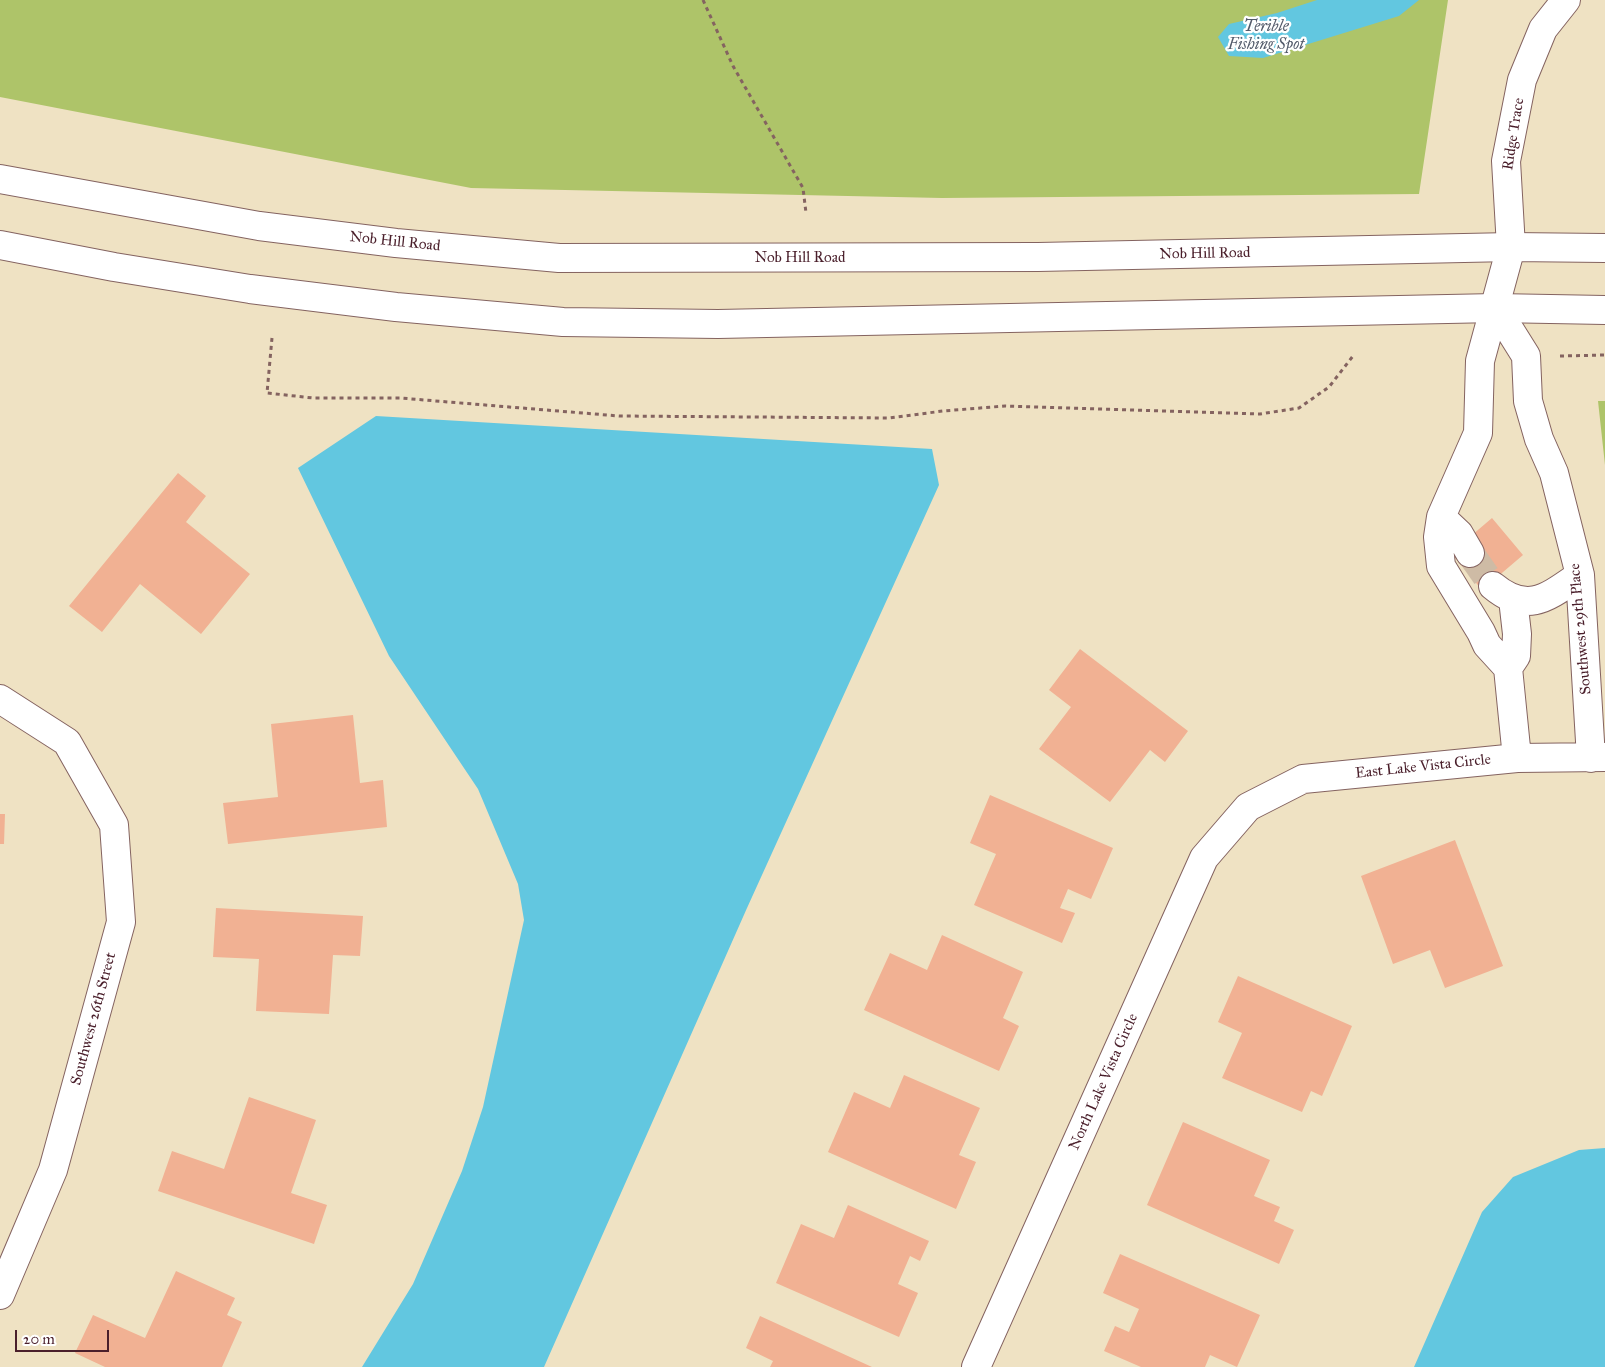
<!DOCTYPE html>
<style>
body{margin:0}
#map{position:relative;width:1605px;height:1367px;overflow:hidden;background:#efe2c3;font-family:"IM FELL Great Primer",serif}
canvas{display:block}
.scale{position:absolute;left:15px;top:1330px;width:94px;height:22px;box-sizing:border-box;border:2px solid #4a1f2b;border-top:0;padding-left:6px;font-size:15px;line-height:18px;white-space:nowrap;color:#4a1f2b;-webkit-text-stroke:4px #fff;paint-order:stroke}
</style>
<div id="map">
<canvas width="1605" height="1367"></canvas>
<div class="scale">20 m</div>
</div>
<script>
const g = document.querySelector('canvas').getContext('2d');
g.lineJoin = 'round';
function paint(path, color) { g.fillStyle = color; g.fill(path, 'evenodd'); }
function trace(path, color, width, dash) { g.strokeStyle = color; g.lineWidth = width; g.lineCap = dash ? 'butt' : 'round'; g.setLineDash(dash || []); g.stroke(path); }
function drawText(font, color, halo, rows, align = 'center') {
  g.font = font + ' "IM FELL Great Primer",serif'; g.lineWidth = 4.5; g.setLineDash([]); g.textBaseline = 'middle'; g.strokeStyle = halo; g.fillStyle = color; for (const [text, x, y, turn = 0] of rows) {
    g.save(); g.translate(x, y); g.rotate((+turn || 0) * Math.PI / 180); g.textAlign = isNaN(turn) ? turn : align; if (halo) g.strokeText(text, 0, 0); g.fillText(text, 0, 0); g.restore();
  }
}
const green = new Path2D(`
 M0,0H1448L1419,194L942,198L471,188L0,97Z
 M1598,401H1605V465Z`);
const water = new Path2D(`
 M1317,0H1419L1399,16L1263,58L1229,56L1218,37L1229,24L1277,13Z
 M376,416L932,449L939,485L747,908L544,1367H362L413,1284L462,1171L483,1107L524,920L518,884L478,789L389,656L298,468Z
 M1605,1148V1367H1414L1482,1212L1513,1177L1579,1150Z`);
const building = new Path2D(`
 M178,473L206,496L186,522L250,574L201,634L140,584L102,632L69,606Z
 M1492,518L1523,555L1482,590L1451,553Z
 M1080,649L1188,731L1165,762L1150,750L1110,802L1039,749L1071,707L1049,690Z
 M353,715L360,783L383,780L387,827L228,844L223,803L278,797L271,724Z
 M990,795L1113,848L1091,899L1068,889L1060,908L1075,913L1062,943L974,905L996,854L970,843Z
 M0,814H5L4,844H0Z
 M1455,840L1503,966L1445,988L1430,950L1393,964L1361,876Z
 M216,908L363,916L360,956L333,955L329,1014L256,1011L259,959L213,957Z
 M942,935L1023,972L1003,1018L1019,1026L999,1071L864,1010L890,953L927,970Z
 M1238,976L1352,1026L1322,1096L1311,1091L1302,1112L1222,1078L1242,1033L1218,1022Z
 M904,1075L980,1108L959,1155L976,1162L956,1209L828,1152L854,1092L890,1108Z
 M249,1097L316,1120L291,1193L327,1205L314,1244L158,1191L172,1151L224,1169Z
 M1183,1122L1270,1160L1254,1196L1280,1207L1274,1221L1294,1230L1279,1264L1147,1205Z
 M848,1205L929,1241L920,1261L910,1256L898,1284L918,1293L899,1337L776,1283L801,1224L834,1238Z
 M1120,1254L1260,1315L1237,1367L1210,1355L1205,1367H1141L1104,1351L1115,1326L1129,1332L1139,1309L1103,1293Z
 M176,1271L235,1298L227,1315L242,1322L222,1367H105L75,1353L93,1315L145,1338Z
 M760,1316L872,1367H770L773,1361L746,1348Z`);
const minorTunnel = new Path2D(`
 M1470,553L1493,586`);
const path = new Path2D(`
 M703,0L733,66L803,188L806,213
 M272,338L267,393L313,398H400L619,416L889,418L943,411L1005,406L1260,414L1299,408L1329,387L1353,356
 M1560,356L1605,355`);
const minor = new Path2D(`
 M1496,308L1526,356L1528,401L1539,439L1554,473L1580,575L1591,758
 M1441,517L1459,534L1470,553
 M1493,586C1528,615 1548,597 1580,575
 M1508,668L1516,656L1517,634L1513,599
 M0,699L67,742L114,825L121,922L53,1170L0,1295
 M1517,758L1508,668L1487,645L1481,632L1441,566L1438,537L1441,517L1478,433L1480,361L1511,247L1506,161L1522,80L1543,29L1566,0
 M976,1367L1204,858L1248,807L1303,779L1517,758L1605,757`);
const secondary = new Path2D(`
 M0,179L259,226L396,243L559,258L1038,257L1511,247L1605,248
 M0,245L114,267L250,289L396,307L563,322L718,324L1496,308L1605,310`);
const streetNames = [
 ["Ridge Trace",1514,134,-81],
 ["Nob Hill Road",395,242,6],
 ["Nob Hill Road",1205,254,-1],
 ["Nob Hill Road",800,258],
 ["Southwest 29th Place",1581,629,-95],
 ["East Lake Vista Circle",1423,767,-6],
 ["Southwest 26th Street",94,1019,-75],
 ["North Lake Vista Circle",1104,1082,-66]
];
const waterNames = [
 ["Terible",1266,27],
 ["Fishing Spot",1266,45]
];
paint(green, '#aec469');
paint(water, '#62c7e0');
paint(building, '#f1b193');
trace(minorTunnel, '#cebba5', 28, [28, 14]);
trace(minor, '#846360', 30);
trace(secondary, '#846360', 30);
trace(path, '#846360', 3, [4, 4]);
trace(minor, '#fff', 28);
trace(secondary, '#fff', 28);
drawText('15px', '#4a1f2b', '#fff', streetNames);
drawText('italic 16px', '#525a6a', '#fff', waterNames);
</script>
